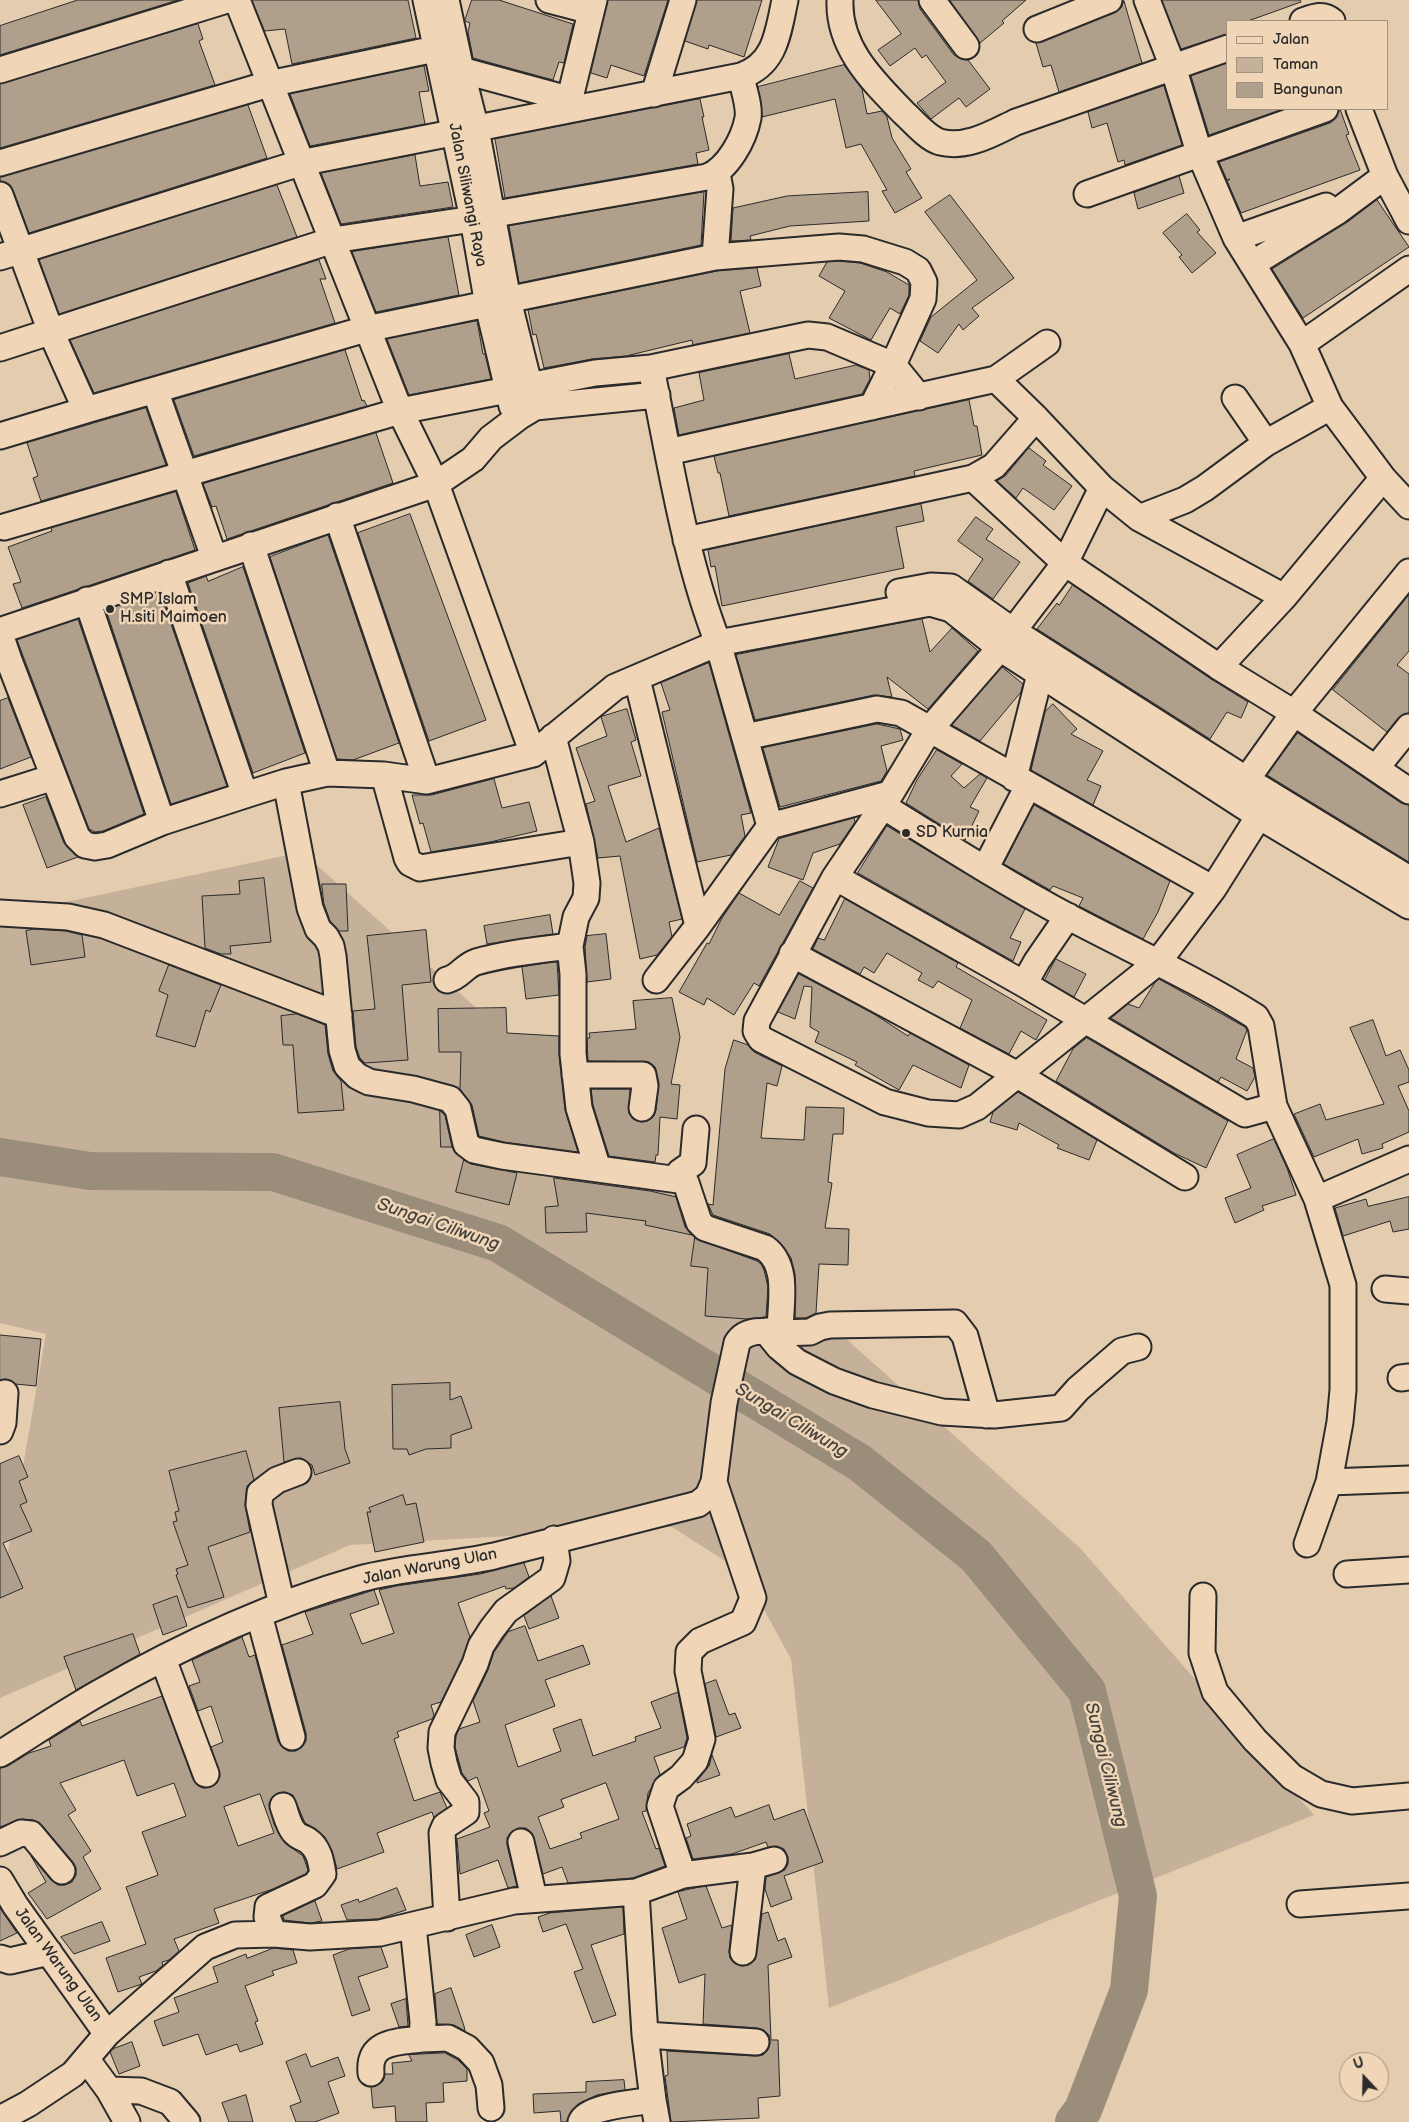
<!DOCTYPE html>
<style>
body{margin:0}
#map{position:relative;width:1409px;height:2122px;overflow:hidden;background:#e4ccaf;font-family:"Balsamiq Sans",sans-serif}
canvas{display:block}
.legend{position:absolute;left:1226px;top:20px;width:162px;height:90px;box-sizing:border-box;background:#f0d6b7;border:1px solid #a1927f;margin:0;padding:6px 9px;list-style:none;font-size:15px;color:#2b2b2b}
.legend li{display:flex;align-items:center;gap:10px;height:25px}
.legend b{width:25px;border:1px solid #a1927f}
.north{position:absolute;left:1339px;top:2052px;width:50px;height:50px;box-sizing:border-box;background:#f0d6b7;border:1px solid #a1927f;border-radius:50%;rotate:339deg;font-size:14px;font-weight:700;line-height:20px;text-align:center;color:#2b2b2b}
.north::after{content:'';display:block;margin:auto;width:18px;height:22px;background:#2b2b2b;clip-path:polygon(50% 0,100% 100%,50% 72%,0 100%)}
</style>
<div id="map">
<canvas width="1409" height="2122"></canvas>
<ul class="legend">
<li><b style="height:6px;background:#f0d6b7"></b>Jalan</li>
<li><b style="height:14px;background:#c5b199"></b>Taman</li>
<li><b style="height:14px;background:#b09f8a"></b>Bangunan</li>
</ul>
<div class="north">U</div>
</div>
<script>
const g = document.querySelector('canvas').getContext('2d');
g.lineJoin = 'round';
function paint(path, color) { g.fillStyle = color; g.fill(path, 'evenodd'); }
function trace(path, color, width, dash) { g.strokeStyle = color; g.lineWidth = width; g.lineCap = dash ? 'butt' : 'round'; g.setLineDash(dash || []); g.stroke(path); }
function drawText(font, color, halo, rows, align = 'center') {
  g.font = font + ' "Balsamiq Sans",sans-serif'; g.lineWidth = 5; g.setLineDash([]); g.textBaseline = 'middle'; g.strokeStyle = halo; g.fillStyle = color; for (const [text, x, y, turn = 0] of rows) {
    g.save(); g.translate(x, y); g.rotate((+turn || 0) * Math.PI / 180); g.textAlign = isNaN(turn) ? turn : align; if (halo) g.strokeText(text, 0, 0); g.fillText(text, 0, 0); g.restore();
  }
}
const green = new Path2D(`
 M302,852L1080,1548L1314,1815L829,2008L791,1659L744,1573L672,1527L350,1545L0,1698V1598L46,1334L0,1323V916Z`);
const river = new Path2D(`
 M0,1157L90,1171L273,1172L498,1243L860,1463L976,1556L1087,1691L1138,1896L1129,1990L1083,2110L1074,2122`);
const building = new Path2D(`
 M78,0H178L0,55V26Z
 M252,0H408L416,38L292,64L285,29L265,31Z
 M472,0H499L573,24L564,63L559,62L553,80L473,58L468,32L470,23L465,21Z
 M608,0H668L644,76L611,65L607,78L591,73Z
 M697,0H762L744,57L709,45L708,49L685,41Z
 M876,0H918L920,9L954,55L961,59L968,60L990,89L966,107L959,98L931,119L917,103L946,82L926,55L922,58L915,48L890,66L878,50L901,34Z
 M950,0H1026L1002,21L1004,23L980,43Z
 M1162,0H1300L1301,2L1248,21H1228V34L1181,49Z
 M1124,1L1142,63L1059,92L1051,65L1043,67L1036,43L1114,13L1121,8Z
 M198,24L203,39L199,41L215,85L0,148V84Z
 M1228,63V109H1283L1209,135L1191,76Z
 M844,65L862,89L867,114L882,111L887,117L892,138L911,169L906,172L922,198L895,213L882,191L887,190L861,144L846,148L835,99L762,117L758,87Z
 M424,66L429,91L419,92L425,124L310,146L290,94Z
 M1164,86L1182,145L1125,165L1124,160L1118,162L1107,123L1092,128L1088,112Z
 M700,99L704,117H702L709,150L696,153L698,164L505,198L495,139Z
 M248,105L267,158L29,233L13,190L9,184L0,181V177Z
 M1340,109L1349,134L1346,135L1360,170L1241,213L1227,181L1230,179L1227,180L1219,162L1330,123L1336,118Z
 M415,155L420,186L448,182L453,207L341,224L321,173Z
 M1179,176L1184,193L1138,209L1134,193Z
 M277,185L297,237L59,314L39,260Z
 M704,192L701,245L519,283L509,226Z
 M868,192L869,221L790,226L750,236L751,240L731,241L733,208L787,196Z
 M950,195L1014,278L972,308L979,316L963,330L959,324L938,353L920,341L931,317L977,280L925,212Z
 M1377,200L1409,247L1303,318L1272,269L1346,223Z
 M1187,214L1200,230L1197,232L1216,253L1192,273L1179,257L1182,255L1163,233Z
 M448,237L459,295L376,312L352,252Z
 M319,260L326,279H320L335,323L94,393L70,340Z
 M839,261L860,263L887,272L909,285V295L900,314L890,308L871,340L829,318L845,291L819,276L827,262Z
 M757,268L761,286L740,291L750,333L693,345L692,340L626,356L592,359L544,368L536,334L533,335L528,310L717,271Z
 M477,321L483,354H485L491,379L409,395L387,339Z
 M345,350L362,401L364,400L367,406L194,456L174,400Z
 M789,354L795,379L856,365L869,370L870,379L862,394L679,435L674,408L704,400L699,373Z
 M969,400L974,426H977L982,455L914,471L915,476L729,516L720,473H718L714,456Z
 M146,408L166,465L41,501L33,478L38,476L27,443Z
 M376,433L393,483L227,539L216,506L212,507L203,484Z
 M1029,448L1046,461L1043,465L1072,486L1054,510L1023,488L1016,498L997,481L1005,476Z
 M176,492L195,550L22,608L13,584L21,582L8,547L52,531L51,528Z
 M921,504L924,521L896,527L904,568L722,606L715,566L711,567L708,550Z
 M410,514L486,720L429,741L358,533Z
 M976,517L993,529L986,539L1020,562L993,599L968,581L983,559L958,541Z
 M328,535L399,743L353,760L337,759L270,557Z
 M243,567L305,753L253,773L188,583L206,576L208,581Z
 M1073,585L1211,679L1248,702L1241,718L1227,712L1210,739L1037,629L1057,603L1059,605Z
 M160,592L227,786L171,804L106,610Z
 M1409,595V651L1397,665L1409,674V713L1398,718L1387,732L1333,690Z
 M78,619L144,814L103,831L95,832L89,829L17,640Z
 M922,619L930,652L952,628L978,651L928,709L887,677L892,697L874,695L755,720L736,655Z
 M709,663L751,813L741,815L745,836L731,855L697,862L662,712L670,710L661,683Z
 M1002,667L1023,684L1021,692L980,741L952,725Z
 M8,698L31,757L0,769V701Z
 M1053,704L1077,729L1071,734L1103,751L1087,780L1101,786L1093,805L1031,770L1045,712Z
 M627,709L636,740L631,742L641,776L608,786L626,842L659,828L682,919L669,922L672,937L657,955L640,959L620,856L598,858L586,804L595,801L576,748L607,736L601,717Z
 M877,724L900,729L903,740L881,746L887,771L881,781L780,807L763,748Z
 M1298,733L1401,803L1409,805V862L1267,775Z
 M937,750L962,764L951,776L964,788L980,774L987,778L970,807L979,811L965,840L906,803L917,780Z
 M494,779L502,808L529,802L537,831L490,842L431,852L423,823L420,824L412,795H431Z
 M46,797L64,843L78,857L47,868L23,805Z
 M1034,805L1170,881L1158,912L1143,939L1079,906L1083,898L1053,886L1050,890L1004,864Z
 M854,818L855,822L840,844L813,853L803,880L768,867L779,839Z
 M887,826L1025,909L1010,938L1021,942L1013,961L858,873Z
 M264,878L271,942L230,946L231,954H221L205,948L202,896L240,894L239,881Z
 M800,881L813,888L759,986L754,983L734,1015L707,998L704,1005L679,992L707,943L709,944L722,918L739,893L779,915Z
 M322,884H346L348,931H339L330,921L324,904Z
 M845,899L958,963L956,967L1047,1020L1036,1040L1021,1031L1009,1054L960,1028L972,1000L938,981L933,988L918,980L922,973L887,953L874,973L864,967L860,974L813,949L818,938L824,940Z
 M550,915L553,934L487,944L484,926Z
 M34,929L66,931L82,935L85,957L31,965L26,931Z
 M426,930L431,982L402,985L408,1060L365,1063L360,1058L356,1047L353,1011L375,1009L367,936Z
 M606,934L611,979L587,982L585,947L587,936Z
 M1056,959L1086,974L1074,997L1045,980Z
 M557,962L559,995L526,999L522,967Z
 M169,965L221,985L210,1012L206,1010L195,1047L156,1036L168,995L159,991Z
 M799,974L874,1014L908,1036L910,1033L969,1065L961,1088L913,1065L899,1090L855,1065L857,1062L815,1042L819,1032L810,1027L812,987L804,986L795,1019L778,1012Z
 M1159,979L1245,1027L1247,1030L1236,1059L1253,1068L1255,1077L1247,1091L1221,1077L1218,1082L1111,1018L1128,1004L1139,1008L1154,984Z
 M672,998L680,1037L671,1084L680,1085L677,1119L660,1117L658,1155H656L655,1162L609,1156L593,1105L591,1089H630L629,1113L633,1119L641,1122L648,1121L654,1116L656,1110L659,1083L655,1067L649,1062L588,1061L587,1038H590L589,1033L636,1029L633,1001Z
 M506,1008L507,1033L559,1036V1055L565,1110L578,1152L504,1142L479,1136L472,1105L460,1089L461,1052H439L438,1009Z
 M297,1014L325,1025L328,1054L333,1071L341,1081L344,1110L298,1113L293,1045H283L281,1016Z
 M1373,1020L1386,1056L1400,1050L1409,1070V1082L1398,1086L1409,1111V1132L1382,1144L1383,1148L1362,1154L1358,1139L1314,1157L1294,1114L1320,1104L1326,1120L1384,1104L1350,1028Z
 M1087,1038L1228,1121L1206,1168L1174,1153L1056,1081L1073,1049Z
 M734,1040L748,1045L754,1052L782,1066L777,1086L767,1083L761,1138L804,1140L806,1107L844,1108L843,1134H833L828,1182L832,1183L825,1228L849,1229L848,1265L819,1264L816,1313L806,1318H795V1274L791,1258L783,1246L770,1234L713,1215L708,1204L713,1205L725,1069Z
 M1018,1092L1097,1140L1089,1160L1057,1148L1059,1145L1019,1123L1017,1130L990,1122L993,1112Z
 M440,1111L445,1115L452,1147H441Z
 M1274,1139L1287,1168L1296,1195L1262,1206L1264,1210L1235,1223L1225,1198L1251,1188L1237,1155Z
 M464,1160L471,1164L517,1173L509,1205L456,1192Z
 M554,1178L650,1191L676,1197L685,1227L692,1235L645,1225L646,1221L586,1213L587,1232L546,1233L545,1207L558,1206Z
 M1409,1197V1229L1393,1232L1390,1221L1343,1236L1335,1208L1366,1199L1368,1206Z
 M695,1238L757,1261L761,1264L764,1270L768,1287L766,1317L747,1319L705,1316L708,1268L691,1266Z
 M0,1335L41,1339L36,1386L15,1384L6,1379L0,1380Z
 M450,1383V1400L461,1396L472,1428L451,1435V1448L426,1449L409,1455L407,1449H393L392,1385Z
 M340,1402L345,1449L350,1463L315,1475L312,1465L301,1458L284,1462L279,1408Z
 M246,1451L254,1480L247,1486L245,1504L250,1532L208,1547L224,1597L188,1608L176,1575L178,1574L176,1569L188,1565L173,1522L177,1521L175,1512L179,1511L169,1471Z
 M19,1456L28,1477L19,1481L27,1502L20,1505L32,1531L3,1543L23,1588L0,1598V1464Z
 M403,1495L406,1505L416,1503L424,1542L375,1552L367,1512H371L369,1508Z
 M524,1563L529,1577L514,1588L506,1589L505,1586L458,1603L470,1637L462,1659L441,1702L431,1705L434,1715L432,1719L397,1732L399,1737L394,1739L414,1801L440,1792L447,1808L434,1818L432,1812L377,1833L384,1852L337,1869L332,1851L325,1837L316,1829L305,1823L293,1795L285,1792L278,1793L272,1797L269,1804L274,1824L285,1843L303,1856L308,1870L306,1874L273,1889L214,1909L219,1923L174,1939L179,1951L169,1960L162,1962L163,1965L156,1971L139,1977L142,1984L118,1992L106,1958L146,1944L126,1887L158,1875L142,1832L186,1816L174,1783L137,1796L124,1760L60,1783L76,1810L68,1815L91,1851L83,1857L101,1889L47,1919L28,1893L46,1882L31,1856L51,1880L58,1885H65L72,1882L76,1875V1868L73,1862L41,1824L33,1820L22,1819L0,1827V1768L8,1766L29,1753L51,1746L49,1740L80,1721L82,1726L162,1696L193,1779L197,1785L203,1788L211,1787L217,1783L220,1776L211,1747L223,1742L211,1706L198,1711L189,1686L200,1682L192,1660L242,1637L249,1657L255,1655L278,1741L282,1747L288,1751H296L302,1747L306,1741V1733L282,1645L313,1634L305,1612L374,1590L379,1604L350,1614L362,1644L394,1633L379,1590L396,1586L480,1574ZM260,1794L274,1833L238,1846L224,1807Z
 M177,1596L187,1626L163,1635L153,1605Z
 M551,1596L559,1618L529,1629L524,1616Z
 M525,1626L538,1661L583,1645L590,1664L545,1680L555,1706L505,1725L518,1767L561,1751L553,1729L581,1719L593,1756L636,1741L635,1737L661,1728L651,1702L678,1692L687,1738L684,1747L654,1757L660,1774L648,1793L646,1811L642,1812L656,1849L659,1848L665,1866L633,1878L568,1883L562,1867L543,1874L532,1833L526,1828H518L511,1832L507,1838V1845L517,1886L508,1888L498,1860L460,1874L457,1839L490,1827L484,1813L489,1811L477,1777L468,1781L462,1773L455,1747L456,1736L459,1729L480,1722L473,1701L488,1670L494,1652L508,1632ZM606,1783L619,1819L580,1833L582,1838L550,1849L538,1817L564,1807L561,1800Z
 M133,1634L140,1654L76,1690L64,1657Z
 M716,1680L729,1715L735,1713L741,1728L716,1737L705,1684Z
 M712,1755L720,1775L697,1783V1781L709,1766Z
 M769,1805L774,1820L804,1809L823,1862L784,1876L792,1899L771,1907L765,1889L766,1877L785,1870L788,1864V1857L784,1849L777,1846L768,1847L766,1842L732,1854L693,1859L686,1838L691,1836L687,1824L731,1807L735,1817Z
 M706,1886L722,1928L732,1925L729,1951L730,1958L734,1963L742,1966L749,1965L755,1960L762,1914L768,1912L778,1941L785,1938L792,1957L768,1965L771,2040H778L780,2096L758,2098L759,2118L671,2122L665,2076L668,2075L667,2051L755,2056L763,2055L768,2050L770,2043L769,2035L764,2030L757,2028L703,2024L705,1974L679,1983L662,1928L687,1919L678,1892Z
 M397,1888L406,1910L378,1919L347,1920L341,1905L358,1899L359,1902Z
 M315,1901L322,1921L310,1923L284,1920L283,1916Z
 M623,1907L624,1934L591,1945L616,2015L593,2023L574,1972L583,1969L566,1924L543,1932L538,1917L550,1913Z
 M0,1908L17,1933L0,1941Z
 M102,1922L110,1941L74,1954L61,1937Z
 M492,1925L500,1947L474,1957L466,1935Z
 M381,1947L388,1967L358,1977L370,2010L352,2016L333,1955L349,1949Z
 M274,1948L293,1950L297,1963L272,1971L274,1975L245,1986L258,2021L255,2022L263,2044L240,2052L237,2044L206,2055L198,2034L163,2046L154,2021L179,2012L174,1998L218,1982L213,1967L246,1954L247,1958Z
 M451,1988L464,2026L465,2031L454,2025L437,2024L435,1994Z
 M406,1999L408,2026L399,2027L391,2004Z
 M132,2042L140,2066L119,2074L110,2052L113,2049Z
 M445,2053L458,2060L467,2069V2081L443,2083L444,2102L426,2103L427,2122H396L395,2106L373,2108L371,2087L378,2085L383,2081L385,2074H393L392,2063L412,2061L409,2055Z
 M306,2054L311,2067L338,2057L345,2076L328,2082L339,2113L315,2122H296L290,2106L301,2102L286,2062Z
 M624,2080L625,2090L597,2095L578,2104L570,2113L567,2122H561L560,2111L534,2113L533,2094L586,2092V2082Z
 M246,2095L253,2122H229L222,2103Z`);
const street = new Path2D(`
 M237,0L400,411L436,484L533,754
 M426,0L473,219L488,305L512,406
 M446,0L461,70L476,129L508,300L533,400
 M549,0L591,11
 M840,0C838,48 873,81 904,113C914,122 927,138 940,142C967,149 993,133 1016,122L1228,48
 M932,0L966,46
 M1147,0L1173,67L1199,152L1236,238L1302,344L1330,407L1383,478L1409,506
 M1303,21C1314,17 1323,13 1332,21
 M1037,29L1109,0
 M0,70L227,0
 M447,70H461L568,99
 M654,94L683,0
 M1359,109L1385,176L1409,221
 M567,110L594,0
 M0,163L269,84L435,49
 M1087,194L1325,109
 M0,195L51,332L86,410L366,329L715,257L839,247L863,249L905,262L918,270L924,282L923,299L893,365L872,407
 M1236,238L1326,206
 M0,257L300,163L741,76C776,64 778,32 785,0
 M715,257L720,189L717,173
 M1252,264L1338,211L1385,176
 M1302,344L1409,269
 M0,348L333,240L473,219L501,213L707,177C728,169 744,139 748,118C750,106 743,88 741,76
 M651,368C670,460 684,555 718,643L615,687L533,754L427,781L384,775L327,773L286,782L245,795L162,822L107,845L95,847L85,845L77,837L10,663L1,637L2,631L5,629L436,484L473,459L491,438L520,416L535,407L657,395
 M996,379L1036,418L1102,488L1065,563L1000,648L929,730L883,806L835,877L757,1021L756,1031L761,1039L885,1102L928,1113L959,1115L977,1107L1158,962L1213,889L1259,816L1270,794
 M155,390L214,557
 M1235,398L1266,443
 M0,436L86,410
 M668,452L996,379L1047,343
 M973,478L1065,563L1219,667L1294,713L1409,791
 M1102,488L1139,518L1284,597
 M337,516L427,781
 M1139,518L1185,500L1205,488L1266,443L1330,407
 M4,527L400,411L595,373L651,368L808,335L827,337L893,365L919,397
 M686,540L973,478L994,466L1036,418
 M251,545L327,773
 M169,573L245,795
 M899,592L931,586L951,587L1013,631L1247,780L1409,879
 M87,600L162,822
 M1219,667L1284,597L1383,478
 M637,679L698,926
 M553,737L581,842L587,883L586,898L576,917L570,946L573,974V1054L579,1108L598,1169
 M745,737L877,709L901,713L1213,889
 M1376,768L1409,727
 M384,775L407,858L410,863L420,868L581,842
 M1014,778L1040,674
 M1237,793L1294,713L1409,572
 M0,794L54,777
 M889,794L770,826L718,643L930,603L951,609L1000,648L1259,816L1409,906
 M883,806C944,844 1005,883 1069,917C1131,950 1196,979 1256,1017L1261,1026L1274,1106L1317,1199L1409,1159
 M985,869L1028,786
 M835,877L1024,984L1245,1114L1274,1106
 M0,913L68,917L104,925L339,1015
 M792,954L1016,1074L1185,1177
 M447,980C460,977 464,966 476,962C507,953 539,950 570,946
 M656,980L698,926L770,826
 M1024,984L1037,961L1068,916
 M575,1075H643L645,1086L642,1108
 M676,1179L680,1172L693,1163L696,1129
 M1385,1289L1409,1291
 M766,1331L779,1347L797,1362L834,1381L873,1395L942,1412L994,1415L1061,1408L1078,1389L1122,1351L1138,1347
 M780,1333L810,1332L820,1327L830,1325L955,1323L965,1336L987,1415
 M1401,1378L1409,1377
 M0,1431L3,1423L5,1393
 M1329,1482L1409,1479
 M1307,1544L1329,1482L1340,1422L1343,1390V1285L1317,1199
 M1347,1574L1409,1570
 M1203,1596L1202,1653L1215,1692L1255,1740L1292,1777L1321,1794L1352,1801L1409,1796
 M282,1605L259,1505L260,1493L277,1480L298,1472
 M259,1615L292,1737
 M163,1659L206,1774
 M0,1754C32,1734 64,1713 97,1694C179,1647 269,1605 360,1579C404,1567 450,1566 494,1556L698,1504L708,1496L714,1482L724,1403L737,1343C746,1328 766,1331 780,1333C780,1305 790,1266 765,1248L705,1228L699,1222L686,1183L679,1180L502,1156L474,1150L466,1144L458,1109L450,1099L413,1089L369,1082L357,1076L347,1066L342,1050L333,956L331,946L326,937L318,929L310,908L286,782
 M521,1842L534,1898
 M0,1843L21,1833L31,1834L62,1871
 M683,1875L660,1806L666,1788L681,1777L695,1761L702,1739L688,1671L689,1652L700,1641L743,1622L753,1598L714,1482
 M0,1880L15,1905L107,2034
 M1300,1904L1409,1896
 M447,1918L442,1833L445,1826L466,1812V1802L449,1780L444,1763L441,1748L442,1732L475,1664L481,1646L492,1629L506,1611L552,1578L557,1561L554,1539
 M274,1934L267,1917L268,1907L315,1885L323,1874C321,1861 319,1848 307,1840C302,1837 298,1837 294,1832C288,1825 286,1814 283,1806
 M743,1952L753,1866
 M0,1958L10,1961L49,1952
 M645,2035L756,2042
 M422,2039L448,2038L467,2048L481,2063L489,2085L491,2108
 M87,2060L109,2090L127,2122
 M371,2073C368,2040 399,2042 422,2039L423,2022L413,1926
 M109,2090L141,2091L170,2102L187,2122
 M653,2100L657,2122
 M0,2119L28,2104L73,2074L107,2034L205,1947L235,1935L274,1934L310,1937L380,1933L514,1901L636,1892L683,1875L753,1866L774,1860
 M581,2122C587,2106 636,2103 653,2100L645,2035L636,1892`);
const markers = [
 [110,609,5,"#2b2b2b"],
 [906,833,5,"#2b2b2b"]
];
const streetNames = [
 ["Jalan Siliwangi Raya",467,195,79],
 ["Jalan Warung Ulan",430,1567,-11],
 ["Jalan Warung Ulan",58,1965,54]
];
const poiNames = [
 ["SMP Islam",120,600],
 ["H.siti Maimoen",120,618],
 ["SD Kurnia",916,833]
];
const waterNames = [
 ["Sungai Ciliwung",438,1225,19],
 ["Sungai Ciliwung",791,1421,31],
 ["Sungai Ciliwung",1105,1765,76]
];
paint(green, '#c5b199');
trace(river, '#9a8d7a', 38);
paint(building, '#b09f8a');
trace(building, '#2b2b2b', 1);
trace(street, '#2b2b2b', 29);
trace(street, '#f0d6b7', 25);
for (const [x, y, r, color] of markers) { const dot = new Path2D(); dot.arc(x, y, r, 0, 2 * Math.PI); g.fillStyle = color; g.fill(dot); trace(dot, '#f0d6b7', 2); }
drawText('16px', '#2b2b2b', '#f0d6b7', streetNames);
drawText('16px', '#2b2b2b', '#f0d6b7', poiNames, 'left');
drawText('italic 18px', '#47443f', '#f0d6b7', waterNames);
</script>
